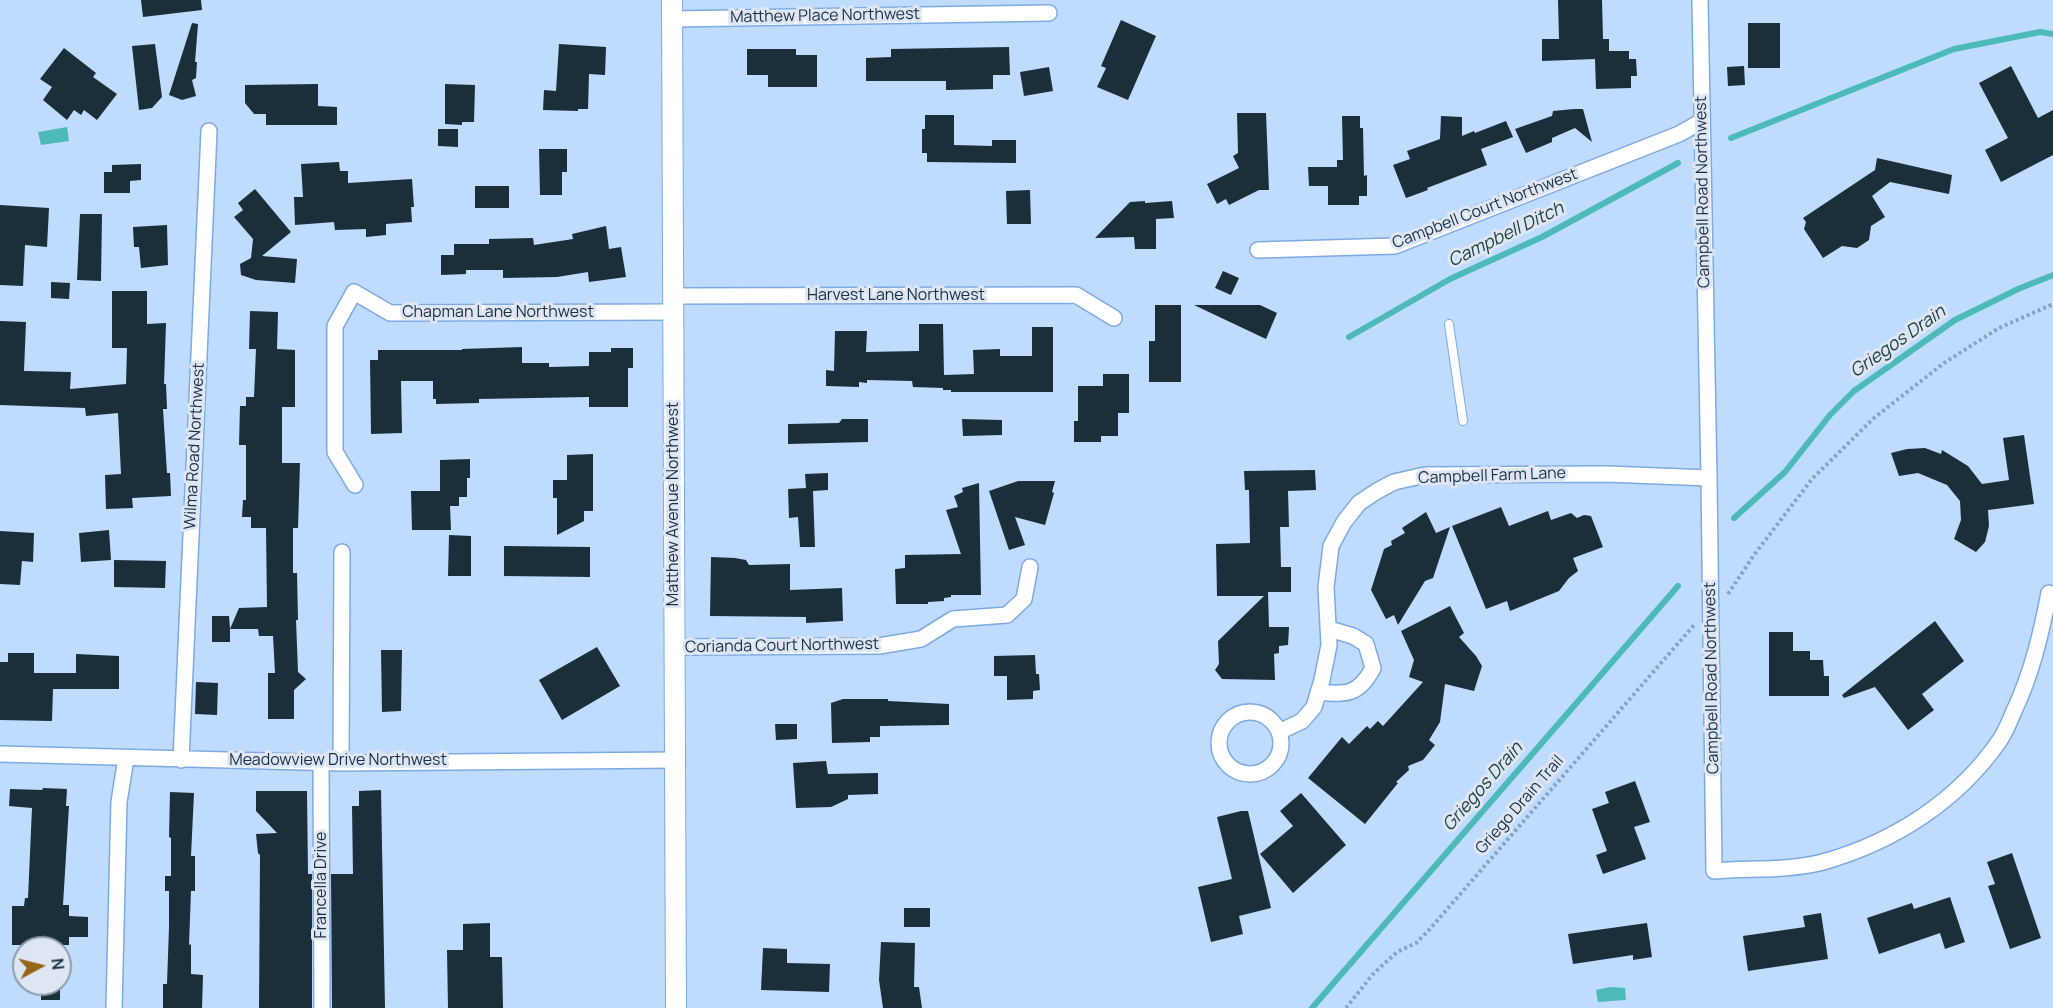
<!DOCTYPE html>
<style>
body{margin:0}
#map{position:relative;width:2053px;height:1008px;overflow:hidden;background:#bfdbfe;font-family:Manrope,sans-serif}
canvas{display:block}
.north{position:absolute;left:12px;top:936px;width:60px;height:60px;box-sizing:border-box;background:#dde6f2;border:2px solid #8f9cac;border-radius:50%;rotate:83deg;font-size:16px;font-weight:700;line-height:24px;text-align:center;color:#1b2e44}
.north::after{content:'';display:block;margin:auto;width:21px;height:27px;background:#966616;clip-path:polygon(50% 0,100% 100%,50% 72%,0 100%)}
</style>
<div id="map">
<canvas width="2053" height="1008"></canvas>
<div class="north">N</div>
</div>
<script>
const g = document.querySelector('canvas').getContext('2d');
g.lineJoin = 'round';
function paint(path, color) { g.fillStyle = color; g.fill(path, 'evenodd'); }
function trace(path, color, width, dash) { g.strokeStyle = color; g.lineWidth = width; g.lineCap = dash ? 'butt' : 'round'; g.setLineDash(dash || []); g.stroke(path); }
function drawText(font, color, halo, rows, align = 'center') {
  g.font = font + ' Manrope,sans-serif'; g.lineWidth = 6; g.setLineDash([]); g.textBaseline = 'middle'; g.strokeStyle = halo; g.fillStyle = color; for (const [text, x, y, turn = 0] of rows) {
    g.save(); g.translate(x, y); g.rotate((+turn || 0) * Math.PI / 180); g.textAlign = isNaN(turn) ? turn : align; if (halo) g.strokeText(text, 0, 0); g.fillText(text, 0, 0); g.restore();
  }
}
const water = new Path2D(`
 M67,127L69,141L41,145L38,132Z
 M1610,987L1625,988L1626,1000L1598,1002L1596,990Z`);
const stream = new Path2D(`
 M1731,138L1954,49L2040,32L2053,34
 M1349,337L1450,279L1542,237L1678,163
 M1734,518L1785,472L1830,415L1854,391L1955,320L2018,289L2053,275
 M1312,1008L1678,586`);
const building = new Path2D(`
 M141,0H201L202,10L143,17Z
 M1558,0H1602L1603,39H1609V51H1629V59H1636L1637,76H1631V88L1596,89L1595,59L1542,61V39H1559Z
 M1121,20L1156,36L1128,100L1097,87L1106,68L1101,66Z
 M192,23L198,24L195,62H197L196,78L192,80L196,96L182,100L169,95Z
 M1748,23H1780V68H1748Z
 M155,44L162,97L152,108L139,110L132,46Z
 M559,44L606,47L605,75L589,74L588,109H578V111L543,110L544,90L556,91Z
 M1009,47L1010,75H993V89L946,90V81H866V58L891,57V49Z
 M64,48L96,73L93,77L117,94L97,120L84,110L81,115L74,110L67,120L43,100L52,87L40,79Z
 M747,49H796V55H817V87H768V75H747Z
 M1744,66L1745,85L1728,86L1727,67Z
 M2011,66L2038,118L2053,110V155L2001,182L1985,150L2008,138L1979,83Z
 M1049,67L1053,91L1024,96L1020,72Z
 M318,84V106L337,107V125H266V114H254L245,103V85Z
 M445,84L475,85L474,122H462V125L445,124Z
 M1574,109H1583L1592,142L1575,128L1552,138V142L1526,153L1515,129L1552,116L1553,111Z
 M1237,113H1266L1269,190H1259L1229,205L1226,199L1217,204L1207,184L1239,168L1233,156L1238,153Z
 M925,115H954V145L992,146V140H1016V163L927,162V153H922V129H925Z
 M1342,116H1360V128H1363L1364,176L1367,175V196H1359V205H1328V186H1309L1308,167H1337V160H1343Z
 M1441,116L1462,117V136L1474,131L1475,133L1506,121L1513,137L1481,149L1487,165L1427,188L1428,190L1406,198L1393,165L1410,159L1407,151L1440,139Z
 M438,129H458V147L438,146Z
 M539,149H567V172H562V195H540Z
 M1877,158L1952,175L1949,194L1890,182L1872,196L1885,217L1871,226L1869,240L1857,248L1842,246L1823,258L1804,229L1806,222L1803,218L1875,170Z
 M339,162L340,171H348V183L412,179L414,207H411L412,222L386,224V235L366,237V229L335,230L334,222L295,225L294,197H303L301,164Z
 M141,164V180L130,181V193H104V172H112V165Z
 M475,186H509V208H475Z
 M255,189L291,232L262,256L297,259L295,283L256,280L241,275L240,264L251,258L253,239L234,217L243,210L238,203Z
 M1030,190L1031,224H1007L1006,191Z
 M1145,201V203L1172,201L1174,218L1156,219V249H1135L1134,237L1095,238L1130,202Z
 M0,205L49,208L47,247L25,245L23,286L0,285Z
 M80,214H102L101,281L77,280Z
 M167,225L168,265L141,268L139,247H134L133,227Z
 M606,226L609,249L621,247L626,277L589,282L588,272L557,277L503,278V270H466V274L441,275V255H454V244H489V239L533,238L534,245L573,239L572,234Z
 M1223,271L1239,278L1231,295L1215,288Z
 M51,282L70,283L69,299L51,298Z
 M112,291H147V324L166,323L164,384H166L167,409H163L167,473H170L171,496L132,498L133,508L106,509L105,475L121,474L118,413L86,416L85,408L0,405V321L26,322L24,371L71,372L70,389L126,384L127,348H112Z
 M1155,305H1181V382H1149V341H1155Z
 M1194,305H1260L1277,313L1266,339Z
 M250,311L278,312L277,349L295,350V407H282V463H300L298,528H293V573H297L298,620H296L298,672L306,679L294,690V719H268V673H275L273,636H259L258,629H230V642H212V616H229L230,629L239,608L267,607L266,528H251V517H242L243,500H246V445H239L240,406H246V397H254L256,349H249Z
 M919,324H943L944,375L974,374L973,350L1000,349V356H1032V327H1053V392H951V390H943V388L913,387L912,381L867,380V383L859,382V387L826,386V370L834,371L835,331H867L866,352L919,351Z
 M522,347V363H549V367L589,366V352H611V348H633V368H628V407H589V397L479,399V403L436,404V399H433V381H401L402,433L371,434L370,360H378V350H462V349Z
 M1103,374H1129V413H1118V436H1101V442H1074V421H1078V386H1103Z
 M842,419H868V442L788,444V424L839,423Z
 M962,419L1002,420V435L963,436Z
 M2024,435L2034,504L1988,510L1989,526L1985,542L1976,552L1954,539L1961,520L1960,501L1947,485L1918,473L1899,476L1891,453L1907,449L1925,448L1941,454L1942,450L1968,466L1982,484L2009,480L2003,438Z
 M593,454V511H584V521L557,535V498H553V480H567V455Z
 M470,459V478H467V497H459V506H450L451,530H412L411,491H440V460Z
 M1315,470L1316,490L1288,491L1289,527H1280L1281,567H1291V592H1268L1269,627H1289L1288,645L1279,646V653L1274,654L1275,680L1222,679L1215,670L1219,664L1218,641L1264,596H1217L1216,544L1250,543L1249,490H1245L1244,471Z
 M828,473V490L813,491L815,547H800L798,517L789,518L788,489L806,488L805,474Z
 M1018,481H1055L1052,492L1054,493L1045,525L1015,517L1025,545L1009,550L989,491Z
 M979,483L981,595H951V597L944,598V601L928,602V604H896L895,569L905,568V555L961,554L946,510L958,507L954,496L963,492L962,488Z
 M1501,507L1509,526L1548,511L1551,520L1571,513L1577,518L1584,515L1591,516L1603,547L1573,558L1578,571L1569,578L1559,591L1510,611L1507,601L1486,609L1452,526Z
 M1426,512L1436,533L1450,527L1433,578L1425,581L1398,625L1394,615L1386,619L1371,590L1384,549L1392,545L1391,541L1405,533L1402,528Z
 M109,530L111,560L81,562L79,533Z
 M0,531L34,533L33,562L22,561L20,585L0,584Z
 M449,535L471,536V576H448Z
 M504,546L590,547V577L504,576Z
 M711,557L735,558L746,560L749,565L790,564V590L842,588L843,621L806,623V617L710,616Z
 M114,560L166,561L165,588L114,587Z
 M1450,606L1464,633L1459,637L1476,656L1482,666L1474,691L1445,684L1440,722L1429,740L1435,745L1423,760L1408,766L1409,770L1396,782L1398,783L1365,824L1308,778L1342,737L1349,744L1367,726L1370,729L1378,721L1383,726L1423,682L1409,677L1414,660L1401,631Z
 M1935,621L1964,661L1922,694L1934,710L1908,730L1875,687L1844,698L1842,695Z
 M1769,632H1793V651H1810V660H1823L1824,676H1829V696H1769Z
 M597,647L620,686L562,720L539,680Z
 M381,650H402L401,711L382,712Z
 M8,653H34V673H76V654L119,656V689H53L52,721L0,720V662H8Z
 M1035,655L1036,674H1039L1040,690L1033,691V699L1007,700V676H994V656Z
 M196,682L218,683L217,715L195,714Z
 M843,699H888V701L949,704V725L880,726V737H870V742L832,743L831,703Z
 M775,724H797V739L776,740Z
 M826,761L828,774L878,773V794L848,795V799L831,807L796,808L793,763Z
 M1635,781L1650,822L1634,827L1646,859L1603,874L1596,855L1607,851L1592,809L1609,803L1605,792Z
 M43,788L67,789L66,806H69L63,905H69V916L88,917V937H69V945H12V906H24L25,898H28L32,808L9,806L10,789L42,790Z
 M381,790L385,1008H332L331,874H353L352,806H359V791Z
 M256,791H307L308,874H312V1008H259L260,855L258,853L256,834L277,833L256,811Z
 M170,792L194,793L191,856H195V891H191L189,945L191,944V974L203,975L202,1008H163V984H167L169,927V891H165V876H171V838L169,837Z
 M1301,793L1346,845L1293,893L1260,854L1293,826L1280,811Z
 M1241,811H1248L1271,908L1239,916L1243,934L1211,942L1198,887L1232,879L1217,817Z
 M2012,853L2041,938L2010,949L1988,886L1995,884L1987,862Z
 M1950,897L1965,942L1945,949L1940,933L1879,954L1867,918L1912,903L1914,909Z
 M904,908H930V927H904Z
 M1821,913L1828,959L1748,971L1743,936L1805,927L1803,916Z
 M490,923V957H502L503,1008H448L447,950H463V924Z
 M1647,923L1652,957L1633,960V955L1573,964L1568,934Z
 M881,942L915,943L914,987H919L922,1008H883L879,980Z
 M763,948L787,949V963L830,964L829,992L761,990Z
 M41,984H60V1000H41Z`);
const path = new Path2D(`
 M1728,594L1754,555L1812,479L1874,418L1944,363L1999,328L2053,304
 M1346,1008L1373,974L1397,952L1416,943L1429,930L1695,624`);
const service = new Path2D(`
 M1449,324L1463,421`);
const minor = new Path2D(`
 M1700,0L1709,478L1714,871C1749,868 1788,871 1823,862C1894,842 1958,801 2000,740C2006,731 2010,720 2014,711C2032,673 2041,634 2049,593
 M673,19L1049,13
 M1258,250L1395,246L1679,134L1702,121
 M672,296L1076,295L1114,318
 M355,485L335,452V326L354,292L390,313L672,312
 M675,647L879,646L921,639L953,619L1007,615L1024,599L1030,567
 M1318,692C1346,695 1359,695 1373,668L1366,644L1353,636L1329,629
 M1219 743a31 31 0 1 1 62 0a31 31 0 1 1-62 0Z
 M1279,732L1302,721L1314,707L1322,680L1329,645L1326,587L1331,546L1344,522L1359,503L1377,491L1394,482L1425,475L1607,474L1709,478
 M0,754L341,763L675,760
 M181,760L209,131
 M321,762L322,1008
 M341,763L342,552
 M114,1008L119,802L126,758`);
const tertiary = new Path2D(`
 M672,0L676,1008`);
const streetNames = [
 ["Matthew Place Northwest",825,16,-1],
 ["Campbell Road Northwest",1703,192,-91],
 ["Campbell Court Northwest",1485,209,-21],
 ["Harvest Lane Northwest",896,296],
 ["Chapman Lane Northwest",498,313],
 ["Wilma Road Northwest",195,446,-87],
 ["Campbell Farm Lane",1492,476,-2],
 ["Matthew Avenue Northwest",674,504,-90],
 ["Corianda Court Northwest",782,646,-1],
 ["Campbell Road Northwest",1712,678,-91],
 ["Meadowview Drive Northwest",338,761],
 ["Griego Drain Trail",1520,805,-49],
 ["Francella Drive",322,885,-90]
];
const waterNames = [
 ["Campbell Ditch",1506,235,-26],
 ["Griegos Drain",1898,342,-35],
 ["Griegos Drain",1483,787,-49]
];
paint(water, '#4dbab9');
trace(stream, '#4dbab9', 6);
paint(building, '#1b2f3a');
trace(service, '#7caae2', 10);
trace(minor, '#7caae2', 18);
trace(tertiary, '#7caae2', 22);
trace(path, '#8aa3c2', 4, [3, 3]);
trace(service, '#fff', 8);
trace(minor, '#fff', 15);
trace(tertiary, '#fff', 20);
drawText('16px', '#1b2e44', '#dde6f2', streetNames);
drawText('italic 18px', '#204140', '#dde6f2', waterNames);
</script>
